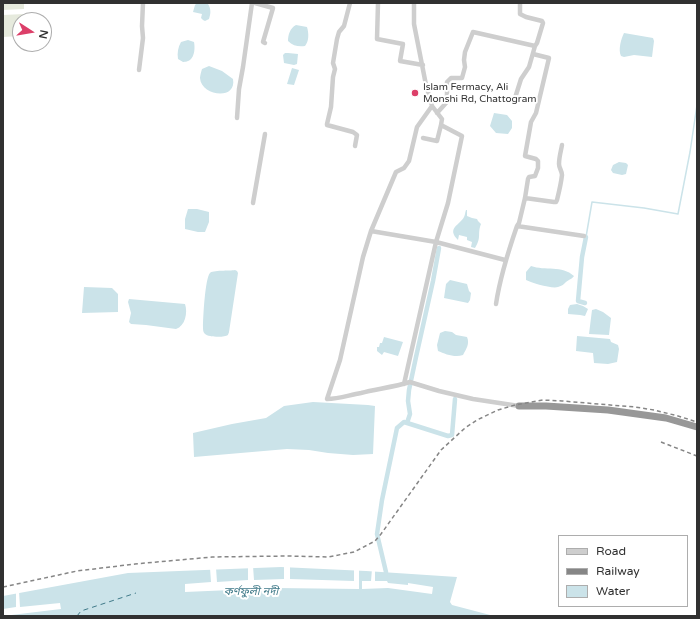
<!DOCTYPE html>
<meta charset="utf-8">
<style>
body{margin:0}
#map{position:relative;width:700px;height:619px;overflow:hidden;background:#fff;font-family:"Varela Round",sans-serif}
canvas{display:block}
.frame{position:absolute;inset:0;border:4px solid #313131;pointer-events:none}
.legend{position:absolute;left:558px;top:535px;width:130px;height:72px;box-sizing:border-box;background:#fff;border:1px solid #adadad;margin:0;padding:5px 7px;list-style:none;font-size:12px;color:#313131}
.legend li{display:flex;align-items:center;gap:8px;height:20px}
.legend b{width:20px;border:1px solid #adadad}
.north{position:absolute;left:12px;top:12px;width:40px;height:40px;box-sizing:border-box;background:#fff;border:1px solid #adadad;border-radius:50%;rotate:102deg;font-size:11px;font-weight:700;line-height:16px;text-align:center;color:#313131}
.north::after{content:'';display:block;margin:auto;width:14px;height:18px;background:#dc3f69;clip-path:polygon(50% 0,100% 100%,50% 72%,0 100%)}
</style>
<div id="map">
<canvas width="700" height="619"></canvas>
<div class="frame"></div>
<ul class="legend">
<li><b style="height:5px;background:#cecece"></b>Road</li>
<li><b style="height:5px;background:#868686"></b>Railway</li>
<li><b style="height:11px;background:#cbe3e9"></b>Water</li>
</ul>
<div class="north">N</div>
</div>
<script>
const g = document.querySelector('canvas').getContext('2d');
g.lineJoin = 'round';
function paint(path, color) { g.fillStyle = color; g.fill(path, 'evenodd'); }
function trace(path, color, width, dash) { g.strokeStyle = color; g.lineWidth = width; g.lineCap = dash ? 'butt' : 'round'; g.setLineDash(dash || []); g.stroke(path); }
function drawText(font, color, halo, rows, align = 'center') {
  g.font = font + ' "Varela Round","Noto Sans Bengali",sans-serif'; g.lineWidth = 4; g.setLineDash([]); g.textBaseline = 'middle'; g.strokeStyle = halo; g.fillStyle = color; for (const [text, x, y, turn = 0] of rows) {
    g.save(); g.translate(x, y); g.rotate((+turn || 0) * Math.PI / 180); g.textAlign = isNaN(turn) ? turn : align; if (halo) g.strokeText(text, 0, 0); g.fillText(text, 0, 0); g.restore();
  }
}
const green = new Path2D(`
 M3,3H24V9L3,10Z
 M24,14L25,20H20V36L3,37V15Z`);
const water = new Path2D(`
 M197,3L208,4C211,9 211,13 209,19L205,21L203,20L201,18L202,14L193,12L195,5Z
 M296,25L307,27C309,34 309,41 305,46C299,47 293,46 288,41C288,35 290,28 296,25Z
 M624,33L653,38L654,41L652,57L634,55L624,57L621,56C618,50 621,39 624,33Z
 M188,40L194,42C195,47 195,56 190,60C189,61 185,62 183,62L178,59C177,53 178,47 181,42Z
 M285,53H288L298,54L297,64L294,65L284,63L283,55Z
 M209,66L222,71L233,79C237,101 201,96 200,78C200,76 201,72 202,69Z
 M292,68L299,70L294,85L287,84Z
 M494,113L507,115L512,121V128L508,134L496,133L490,126Z
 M619,162L626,163L628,165L626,174L622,175L613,173L611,170L613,165Z
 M188,209H197L209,212V222L205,232H198L185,229V219Z
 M466,210H467V216L472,218L477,219L478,221L481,224C477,234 482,237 475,248L471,247L472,242L467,240V237L459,235L458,240C446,228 460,225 464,217C465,215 465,213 466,210Z
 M531,266C545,271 562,265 574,276C572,279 570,279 566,282C564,284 562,286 558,287C552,289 532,283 526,280V272Z
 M235,270L237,271L238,273L229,332C229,333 228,334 228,335C224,338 208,337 205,334C203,332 203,330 203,327C203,319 205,278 210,273C212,270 230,271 235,270Z
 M450,280L467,284L469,291L471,293L470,300L468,303L444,298L446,284Z
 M84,287L112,288L118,294V312L82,313Z
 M129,299L185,304C188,313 185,326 176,329L146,325L131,324L129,322L131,313L128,302Z
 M577,304L583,306L588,309L585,316L580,315L568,314V309L570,305Z
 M596,309L603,312L611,318L609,335L589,334L592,310Z
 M445,331L452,332L456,335L467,337C470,344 466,349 463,355C455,358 445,354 438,351L437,345L440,333Z
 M577,336L610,339L611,342L618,345L619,349L617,362L608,364L594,363L593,353L576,351Z
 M384,337L403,342L398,356L384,352L382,355L377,351V347H379L380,343H382Z
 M313,402L368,405L375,406L373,454L353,455L328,453L309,450L287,449L194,457L193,433L232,424L266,418L284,406Z
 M281,567L366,571L457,577L450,602L452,605L494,616H3V596L128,573Z`);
const pier = new Path2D(`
 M248,566H253L254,580L284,579V566H290V579L354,581V568H359V589L277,588L185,592V584L211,582L210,568H216L217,582L248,580Z
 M372,569H375V581H387L388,583L408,585V583L433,587L432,594L388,588L362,589V581H371Z
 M19,591L20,607L60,603L61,609L3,616V609L16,607V592Z`);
const stream = new Path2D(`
 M586,237L592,202L644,208L678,214L690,152L697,105`);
const canal = new Path2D(`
 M585,303L578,301L582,257L586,237
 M407,423L410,414L408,401L409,390L416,357L433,281L439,248
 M385,577L386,572L377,534L382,500L397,428L404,422L448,436L452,435L455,399`);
const ferry = new Path2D(`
 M77,616L81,611L136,593`);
const minor = new Path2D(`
 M255,3L273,8L263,42L265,43
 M350,3L344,26L339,32L337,39L333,63L335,69L333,77L331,107L327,124V125L353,132L357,135L355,146
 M378,3L377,39L403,44L400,61L423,65
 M139,70L143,38L142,26L143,3
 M515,98L521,79L529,67L535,46
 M432,106L417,127L409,161L404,168L396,172L371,231L363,257L340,360L327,399C339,399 349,395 361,393C377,389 394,387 410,382L413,383L439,391L473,399L519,406
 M437,113L446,103L447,95V82L451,78H462L465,67L464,60L465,52L473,32L535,46L537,43L543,23L542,21L526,17L520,14V3
 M237,118L239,89L243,67L252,3
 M423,138L437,141L441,125
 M525,198L554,202H556L557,200C559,192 561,184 562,175C562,171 559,168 559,164C559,157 561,151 562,145
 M253,203L265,134
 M517,226L519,223L525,198L528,179L529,177L535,176L538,168V161L536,159L525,156L531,122L536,113L549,58L533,54
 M371,231L436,242L505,260
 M496,304C500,277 508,252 517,226L584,236
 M404,384L436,242L448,203L462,136L441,125L442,119L432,106L426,85L414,24V3`);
const highway = new Path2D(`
 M519,406H546L608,410L666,418L697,427`);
const rail = new Path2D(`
 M661,442L697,456
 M3,587L77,571L135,564L212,557L288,556L328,557L354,552L375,541L381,534L441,450L465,428L477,420L498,410L515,405L543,400L562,401L635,407L654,410L678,416L697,422`);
const markers = [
 [415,93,4,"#dc3f69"]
];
const poiNames = [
 ["Islam Fermacy, Ali",423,87],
 ["Monshi Rd, Chattogram",423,99]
];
const waterNames = [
 ["কর্ণফুলী নদী",251,592]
];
paint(green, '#e6eadd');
paint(water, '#cbe3e9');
paint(pier, '#fff');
trace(stream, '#cbe3e9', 1.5);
trace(canal, '#cbe3e9', 4.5);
trace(ferry, '#407a89', 1, [5, 4]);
trace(minor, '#cecece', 4.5);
trace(highway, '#989898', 7);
trace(rail, '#868686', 1.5, [4, 3]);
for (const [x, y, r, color] of markers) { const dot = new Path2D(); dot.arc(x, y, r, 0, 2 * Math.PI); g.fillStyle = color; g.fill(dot); trace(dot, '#fff', 1.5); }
drawText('10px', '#313131', '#fff', poiNames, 'left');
drawText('italic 11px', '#407a89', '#fff', waterNames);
</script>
